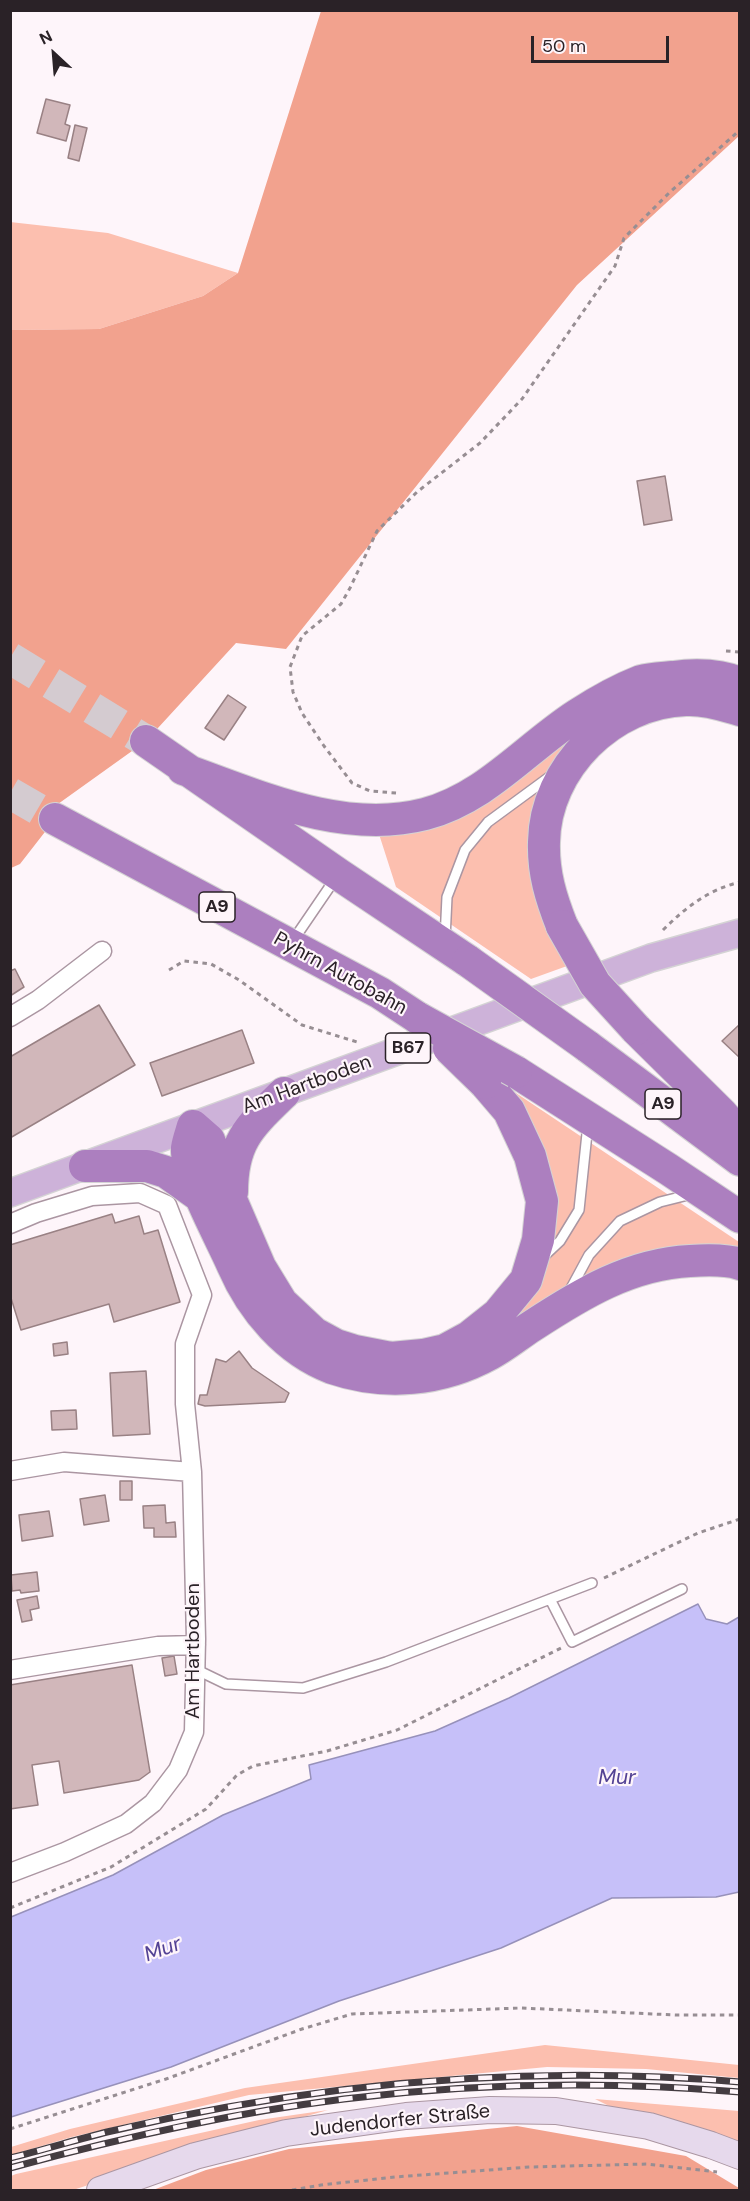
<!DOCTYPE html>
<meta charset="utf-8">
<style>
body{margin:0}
#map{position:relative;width:750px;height:2201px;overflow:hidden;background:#fef5fa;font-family:"DM Sans",sans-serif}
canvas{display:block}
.frame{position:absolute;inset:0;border:12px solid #2a2227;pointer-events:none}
.north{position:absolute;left:24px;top:24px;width:60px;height:60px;-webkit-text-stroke:4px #fef5fa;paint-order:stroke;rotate:334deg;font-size:16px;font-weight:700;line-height:24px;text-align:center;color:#2a2227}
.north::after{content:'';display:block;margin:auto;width:21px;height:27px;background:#2a2227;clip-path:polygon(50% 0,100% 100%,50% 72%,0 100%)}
.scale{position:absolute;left:531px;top:36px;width:138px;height:27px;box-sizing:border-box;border:3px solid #2a2227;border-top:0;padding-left:8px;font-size:18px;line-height:21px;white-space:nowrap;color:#2a2227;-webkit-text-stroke:4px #fef5fa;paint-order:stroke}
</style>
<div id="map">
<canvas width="750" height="2201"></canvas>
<div class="frame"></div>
<div class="north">N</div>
<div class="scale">50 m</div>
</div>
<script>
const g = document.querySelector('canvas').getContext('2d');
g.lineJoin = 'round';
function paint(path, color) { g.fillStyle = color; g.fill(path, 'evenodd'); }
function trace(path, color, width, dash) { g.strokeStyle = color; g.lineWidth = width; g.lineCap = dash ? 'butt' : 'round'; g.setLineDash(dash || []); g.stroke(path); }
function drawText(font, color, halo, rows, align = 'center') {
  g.font = font + ' "DM Sans",sans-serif'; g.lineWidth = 4.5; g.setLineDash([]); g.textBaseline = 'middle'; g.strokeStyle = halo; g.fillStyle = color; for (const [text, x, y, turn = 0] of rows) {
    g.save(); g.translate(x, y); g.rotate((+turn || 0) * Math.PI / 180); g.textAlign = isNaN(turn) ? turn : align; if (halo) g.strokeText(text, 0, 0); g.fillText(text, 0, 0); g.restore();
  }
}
const green = new Path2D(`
 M10,222L108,233L238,273L203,296L99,329L11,330Z
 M696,692L545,783L567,966L531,979L396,887L378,831L562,739Z
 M497,1083L504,1085L739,1242V1254C711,1247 673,1246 645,1255C636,1257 628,1262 620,1265C537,1302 463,1388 366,1370C325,1363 291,1337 266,1304C236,1265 221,1214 202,1169L197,1154L201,1148C232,1199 238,1272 281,1316C375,1413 537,1361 550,1224C555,1172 529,1122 497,1083Z
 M545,2045L739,2065V2078L646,2069L547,2067L249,2095L72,2137L11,2155V2147L70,2129L245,2088Z
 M595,2099L739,2111V2153L649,2126Z
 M328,2110L261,2129L73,2190H11V2176L16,2174L259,2120Z`);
const forest = new Path2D(`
 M321,11H739V136L577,285L286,649L236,643L146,741L58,804L55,819L20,864L11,868L10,330L99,329L203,296L238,273Z
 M517,2126L686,2156L739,2188V2190H153L206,2170L289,2149Z`);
const water = new Path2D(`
 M698,1604L706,1619L727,1624L739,1617V1892L716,1897L612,1898L501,1948L339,2001L171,2067L11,2117V1917L113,1875L223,1815L311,1779L309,1765L435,1731L509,1698Z`);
const building = new Path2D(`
 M46,99L70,105L65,124L70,126L66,141L37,133Z
 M75,125L87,128L79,161L68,158Z
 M665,476L672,520L644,525L637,481Z
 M228,695L246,707L224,740L205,728Z
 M15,969L24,987L10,996V971Z
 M99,1005L135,1065L10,1138V1057Z
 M740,1024V1058L722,1041Z
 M242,1030L254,1063L162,1096L150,1063Z
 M112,1214L115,1223L139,1216L144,1234L158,1230L180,1302L114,1322L109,1304L21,1330L10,1295V1245Z
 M67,1342L68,1354L54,1356L53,1344Z
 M239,1351L252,1368L289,1393L285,1402L205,1406L198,1404L200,1395H207L216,1359L226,1362Z
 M146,1371L150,1434L113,1436L110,1373Z
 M76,1410L77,1429L52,1430L51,1411Z
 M120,1481H132V1500H120Z
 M105,1495L109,1521L84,1525L80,1499Z
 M165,1505L166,1523L175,1522L176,1537H154V1528H144L143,1506Z
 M49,1511L53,1536L22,1541L19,1515Z
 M37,1572L39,1591L21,1593L20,1590L12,1591L11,1575Z
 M37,1596L39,1608L30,1610L32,1620L22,1622L17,1600Z
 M174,1656L177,1674L165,1676L162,1658Z
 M132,1665L150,1772L139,1780L64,1793L59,1761L32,1765L38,1805L10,1809V1685Z`);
const motorwayTunnel = new Path2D(`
 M10,658L146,741
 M10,793L55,819`);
const path = new Path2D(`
 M726,651L740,652
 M396,793L370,791L352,783L324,746L302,713L293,692L290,667L302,636L341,604L350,588L377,531L417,492L480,443L522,399L615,266L624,238L669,193L740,130
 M663,930C686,907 708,890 740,882
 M169,970L184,961L211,964L239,980L302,1025L357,1042
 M604,1578L698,1533L740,1519
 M10,1908L111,1867L206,1809L237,1775L253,1766L327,1751L397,1730L561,1648
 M10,2129L166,2079L302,2029L352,2014L521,2008L676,2015H740
 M292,2190L321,2185L395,2177L529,2167L647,2164L717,2172`);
const service = new Path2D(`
 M445,939L447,897L465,850L488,822L552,775
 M292,942L335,879
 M544,1256L560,1241L579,1210L588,1124
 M569,1292L589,1255L620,1221L660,1202L692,1194
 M550,1599L572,1642L682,1589
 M195,1669L226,1684L303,1688L386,1662L592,1583`);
const minor = new Path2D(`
 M10,1017L38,1000L102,951
 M10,1224L36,1213L92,1196L140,1193L167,1205L202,1295L185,1344V1404L192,1472L196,1639L194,1732L178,1770L153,1803L126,1824L65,1852L10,1873
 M10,1471L64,1462L192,1472
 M10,1670L158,1646L196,1645`);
const secondary = new Path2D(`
 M100,2190L195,2156L286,2133L406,2116L490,2110L556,2111L649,2126L711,2145L740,2156`);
const primary = new Path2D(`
 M10,1193L651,958L740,933`);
const motorway = new Path2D(`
 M146,741L338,874L468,961
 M183,769C259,796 343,835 425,814C486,798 526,748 577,715C597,702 618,690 641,681C651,678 662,678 673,677C696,674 718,674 740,683
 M55,819L380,993L418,1018
 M562,926C551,898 543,873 544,842C545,768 612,702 686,700C703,699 722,705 740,710
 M636,1029L722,1114L740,1135
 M587,1046L740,1160
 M516,1072L668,1169L740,1217
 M485,1083L509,1111L530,1156L542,1201L538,1240L526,1280L498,1314L469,1337L445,1350L423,1355L391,1358L355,1351L336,1345L314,1333L282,1303L260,1267L232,1202L209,1140L193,1126C191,1133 188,1141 187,1148C185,1174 222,1240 233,1266C252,1310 287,1351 332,1368C385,1386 441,1381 490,1354C505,1346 518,1335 532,1326C581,1294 630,1264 690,1261C705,1260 725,1259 740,1264
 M85,1166H147L166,1172L201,1197
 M232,1192C232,1141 250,1126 284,1093`);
const rail = new Path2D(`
 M10,2158C43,2150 75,2140 107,2132C314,2083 528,2064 740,2082
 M10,2168C120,2138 231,2113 344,2099C475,2083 608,2081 740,2092`);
const motorwayBridge = new Path2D(`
 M562,926L595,984L636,1029
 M468,961L587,1046
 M418,1018L516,1072
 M449,1048L485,1083`);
const shields = [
 [217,907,36],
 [408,1048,45],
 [663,1104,36]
];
const shieldNames = [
 ["A9",217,907],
 ["B67",408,1048],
 ["A9",663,1104]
];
const streetNames = [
 ["Pyhrn Autobahn",340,974,29],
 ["Am Hartboden",307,1085,-20],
 ["Am Hartboden",194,1651,-90],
 ["Judendorfer Straße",400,2121,-6]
];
const waterNames = [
 ["Mur",617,1778],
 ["Mur",163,1950,-20]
];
paint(green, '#fcbfaf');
paint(forest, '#f2a28e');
paint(water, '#c6c0f9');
trace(water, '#9791ba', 1.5);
paint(building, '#d1b7ba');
trace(building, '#998184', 1.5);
trace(motorwayTunnel, '#d4cbd0', 32, [32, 16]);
trace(service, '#ab96a2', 12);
trace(minor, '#ab96a2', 21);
trace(secondary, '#ab96a2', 28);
trace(primary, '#d4d3d4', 30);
trace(motorway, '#d4d3d4', 34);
trace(path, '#978e93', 3, [4.5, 4.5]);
trace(service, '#fff', 9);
trace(minor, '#fff', 18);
trace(secondary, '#e6d9ec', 26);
trace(primary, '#cdb2d9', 27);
trace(motorway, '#ac7fbf', 32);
trace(rail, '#443c41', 7);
trace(rail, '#fef5fa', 4.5, [14]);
trace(motorwayBridge, '#d4d3d4', 34, []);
trace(motorwayBridge, '#ac7fbf', 32);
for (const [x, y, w] of shields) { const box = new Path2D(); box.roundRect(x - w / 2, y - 15, w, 30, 4.5); g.fillStyle = '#fef5fa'; g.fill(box); trace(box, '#2a2227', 1.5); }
drawText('bold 18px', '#2a2227', null, shieldNames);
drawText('20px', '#2a2227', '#fef5fa', streetNames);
drawText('italic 21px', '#534294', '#fef5fa', waterNames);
</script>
